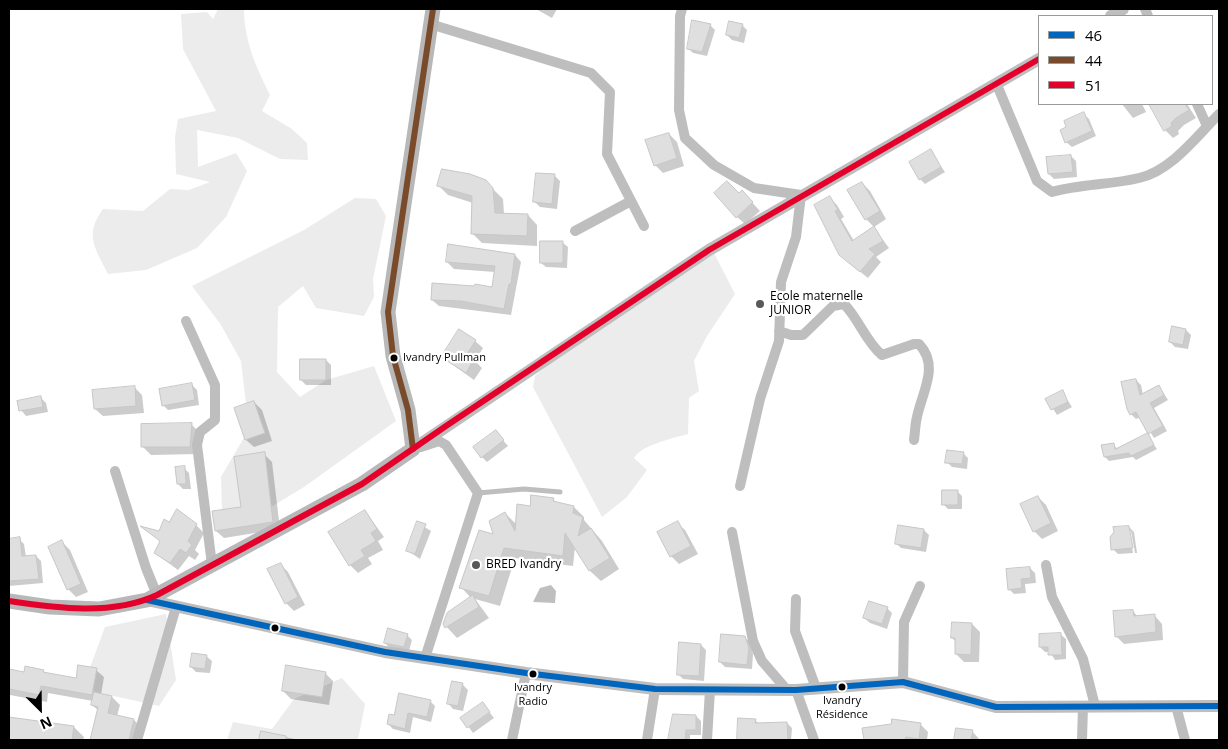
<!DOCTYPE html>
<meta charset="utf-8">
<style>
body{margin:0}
#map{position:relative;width:1228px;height:749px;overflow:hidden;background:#fff;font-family:"Open Sans",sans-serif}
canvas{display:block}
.frame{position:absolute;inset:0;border:10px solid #000;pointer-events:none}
.legend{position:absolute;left:1038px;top:15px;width:175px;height:90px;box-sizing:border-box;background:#fff;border:1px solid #999;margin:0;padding:6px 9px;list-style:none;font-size:15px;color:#000}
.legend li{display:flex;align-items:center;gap:10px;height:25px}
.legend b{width:25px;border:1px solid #999}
.north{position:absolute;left:15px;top:684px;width:50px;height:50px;-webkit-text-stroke:4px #fff;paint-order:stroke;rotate:157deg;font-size:14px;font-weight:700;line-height:20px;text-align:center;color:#000}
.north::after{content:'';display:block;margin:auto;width:18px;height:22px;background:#000;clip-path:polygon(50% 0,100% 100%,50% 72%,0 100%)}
</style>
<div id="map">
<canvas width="1228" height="749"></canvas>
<div class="frame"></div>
<ul class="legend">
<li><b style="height:6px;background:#0065bd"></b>46</li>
<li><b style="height:6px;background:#7a4b2a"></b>44</li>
<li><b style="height:6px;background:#e4002b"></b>51</li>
</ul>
<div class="north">N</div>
</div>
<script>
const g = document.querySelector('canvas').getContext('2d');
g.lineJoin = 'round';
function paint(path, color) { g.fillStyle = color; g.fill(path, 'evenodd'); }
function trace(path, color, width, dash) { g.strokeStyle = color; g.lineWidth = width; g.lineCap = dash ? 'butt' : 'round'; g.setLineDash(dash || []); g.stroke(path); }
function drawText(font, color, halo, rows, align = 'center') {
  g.font = font + ' "Open Sans",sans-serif'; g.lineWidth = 4.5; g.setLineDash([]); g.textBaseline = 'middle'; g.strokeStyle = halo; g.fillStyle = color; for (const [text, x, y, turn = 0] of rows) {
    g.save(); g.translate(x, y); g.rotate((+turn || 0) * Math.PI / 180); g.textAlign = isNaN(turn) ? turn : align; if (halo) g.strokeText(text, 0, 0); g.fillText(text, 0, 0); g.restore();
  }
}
const green = new Path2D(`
 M218,9H244C244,40 256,67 270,95L262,111L292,129L307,143L308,160L280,159L238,138L197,130L198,167L236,153L247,171L226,217L197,248L146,270L108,274C95,248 84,235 103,209L143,211L170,189L189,190L210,182L176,174L175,137L178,119L216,111L183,49L181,14L207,12L213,19Z
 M355,198L376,199L386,216L373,279L374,297L364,316L316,308L303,286L278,307L277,372L300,397L326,380L374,366L396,421L304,487L256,516L222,513L221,477L249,429L241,361L221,325L192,286L304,230Z
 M714,253L735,294L707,336L694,361L699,391L689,398L688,434C674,438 641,445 634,458L647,470L627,497L602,517L533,387L535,376L557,356Z
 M166,614L176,680L159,706L82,689L105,627Z
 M342,678L365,704L358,740H227L233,722L272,729L294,699Z`);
const water = new Path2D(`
 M551,585L556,591L555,603L533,602L540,588Z`);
const shadow = new Path2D(`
 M536,9H557L552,18Z
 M710,25L715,30L707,56L693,53L688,48Z
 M742,25L747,30L744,43L732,40L727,35Z
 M1122,104H1142L1146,112L1133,118Z
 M1170,104H1187L1196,118L1184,125L1178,131L1179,134L1173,138L1165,130L1155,112Z
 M1084,114L1089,119L1096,136L1072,147L1066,142Z
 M669,134L677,142L684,166L663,173L655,165Z
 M930,151L945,172L925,184L920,179Z
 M1071,156L1076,161L1077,177L1054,179L1049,174Z
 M555,176L560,181L557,209L540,207L535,202Z
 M485,181L503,199L504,214L528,215L537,225V246L482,243L472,233L473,203L448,195L438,185Z
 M862,183L870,191L886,219L874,227L866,219Z
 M739,194L750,200L760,211L745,224L737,217Z
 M830,198L837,205L844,217L841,219L854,241L874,228L889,248L876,257L881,262L868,278L848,262Z
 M563,243L568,247L567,268L546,267L541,263Z
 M515,255L521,262L511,315L439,306L432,300L493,288L495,272L454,269L447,262Z
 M1186,330L1191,335L1188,349L1175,347L1170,342Z
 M475,341L483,348L475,361L482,368L474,380L442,357Z
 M326,360L331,365V385H306L301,380Z
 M1136,380L1141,385L1143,395L1159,386L1168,400L1154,408L1167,431L1154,438L1141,417L1136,419L1131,414Z
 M192,385L197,390L199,405L168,410L163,405Z
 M134,387L142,395L144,413L103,416L95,409Z
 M1062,392L1072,407L1057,415L1047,399Z
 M41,398L46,403L48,412L26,416L21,410Z
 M254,402L262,410L272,441L254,447L246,440Z
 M191,424L199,432L198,454L151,455L143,447Z
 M496,432L508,446L487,462L482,457Z
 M1147,435L1157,449L1136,460L1133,457L1109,461L1105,457L1113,445L1118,449Z
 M963,453L968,458L967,469L952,467L947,462Z
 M264,454L272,462L280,529L224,538L216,531L243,508Z
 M184,468L189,473L191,489H183L178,484Z
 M957,491L962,496V509H948L943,504Z
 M1038,497L1046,505L1058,531L1042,539L1034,531Z
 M553,499L556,503L574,507L584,517V520L602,541L619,569L601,581L590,571L575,547L573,566L515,558L500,606L475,599L489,618L457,638L444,624L471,598L461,587L495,536L505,513L517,525L531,507Z
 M365,511L384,537L378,541L383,550L368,558L372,564L358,573L350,565Z
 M418,523L431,531L420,559L408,551Z
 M677,523L685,530L698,554L679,564L671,556L659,533Z
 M196,525L204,533L195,550L199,554L195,560L189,556L178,570L155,553L161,542L160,532Z
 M1129,527L1134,532L1137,553H1135L1131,531H1129L1133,553L1118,554L1113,549Z
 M924,530L929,535L926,552L901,548L896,543Z
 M19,539L24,544L26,557L36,556L41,561L43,583L9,586V564H12L9,541Z
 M62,542L70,550L88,592L76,597L68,589Z
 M280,564L288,572L305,605L294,611L286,603Z
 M1030,568L1035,573L1036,583L1025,584L1026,593L1014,594L1009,589Z
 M887,608L892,613L887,629L870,623L864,618Z
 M1133,611L1138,617L1155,616L1162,624L1163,640L1124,644L1116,636Z
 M972,624L980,632L979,662H964L956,654V642L952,638Z
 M1060,634L1066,639V659L1055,660L1050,652H1045L1040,647Z
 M407,635L412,640L409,651L390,648L385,643Z
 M744,637L750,642L753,654L752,669L725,667L720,662Z
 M701,645L706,650L704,681L683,679L678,674Z
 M206,656L212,661L210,673L196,672L191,667Z
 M9,670L25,673L43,671L47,674L77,679L96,670L104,677L101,695L112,697L120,705L117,716L134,720L142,728L139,740H92L99,711L92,705L93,701L48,693L47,702L10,695Z
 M325,673L333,681L329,705L291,699L283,691Z
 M453,682L463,685L468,690L463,711L453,709L448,703Z
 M430,701L435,706L431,722L413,717L410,733L393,729L388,724L395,717Z
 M483,704L494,718L473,733L462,718Z
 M674,715L696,716L701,721V735H690V740H670Z
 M9,718L74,727L84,737L83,740H9Z
 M740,719L755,720L759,724L787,723L792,728L791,740H739Z
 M920,724L928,732L927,740H865L864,729Z
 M957,729L972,731L980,740H956Z
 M262,732L299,740H260Z`);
const building = new Path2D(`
 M692,20L711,24L702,52L687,49Z
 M729,21L743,24L739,38L726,35Z
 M1149,104H1185L1189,110L1176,118L1171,123L1172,126L1164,131Z
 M1084,112L1092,131L1065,143L1060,130L1066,127L1064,121Z
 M669,133L677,158L654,166L645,140Z
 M931,149L941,167L919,180L909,162Z
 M1071,155L1073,172L1048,174L1046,157Z
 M442,169L470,174L486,180L493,188L495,213L528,214L527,236L471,234L472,196L437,186Z
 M536,173L555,174L552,204L533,202Z
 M727,181L739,193L742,190L753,202L736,218L714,193Z
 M862,182L880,211L865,220L847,190Z
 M830,196L838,210L835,211L852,241L874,226L883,241L869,249L875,254L860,272L839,255L814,205Z
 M540,241H563V263H540Z
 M448,244L515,254L511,284H509L504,309L461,301L431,300L432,283L474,286L475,284L492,287L495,266L446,262Z
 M1172,326L1186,329L1183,345L1169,342Z
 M459,329L476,340L467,354L474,359L466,373L441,357Z
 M300,359H326V380H300Z
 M1136,379L1140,395L1159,385L1164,395L1150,403L1163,426L1148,434L1136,412L1130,415L1127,409L1121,382Z
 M192,383L195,400L162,406L159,389Z
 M135,386L136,406L94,409L92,390Z
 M1063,390L1068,402L1051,410L1045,399Z
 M41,396L43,407L19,411L17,401Z
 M254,401L265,433L245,440L234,408Z
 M192,423L190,447H141V424Z
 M496,430L504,440L481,458L473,447Z
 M1148,433L1154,445L1131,456L1129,453L1104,457L1101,445L1114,443L1115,449Z
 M947,450L964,452L962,464L945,463Z
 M265,452L273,522L215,531L212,511L241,507L234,457Z
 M185,466L186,484H177L175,467Z
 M942,490H958V505H942Z
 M531,495L554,498L553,501L574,506L573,513L583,517L578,536L591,528L610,558L589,571L565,533L563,556L504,548L489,596L459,588L479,530L493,534L489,521L505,512L515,531L517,504L530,506Z
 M1038,496L1051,523L1033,532L1020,504Z
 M177,509L197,524L188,541L192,545L186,553L180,549L170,563L154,553L160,541L140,526L159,531L164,519L169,522Z
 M365,510L377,529L371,533L376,541L361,550L365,556L349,566L328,532Z
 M417,521L426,524L415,554L406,551Z
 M678,521L691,546L670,557L657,532Z
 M898,525L924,529L921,548L895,544Z
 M1129,526L1133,548L1111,550L1110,537L1114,532L1113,527Z
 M20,537L22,556L36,555L39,579L9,581V539Z
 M62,540L81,584L67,590L48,547Z
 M281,563L298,597L285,604L267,569Z
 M1030,567L1031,578L1021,579L1022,588L1008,590L1006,569Z
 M473,595L479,607L445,628L443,624L447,613Z
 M869,601L888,607L882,624L863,618Z
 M1133,610L1134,616L1155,614L1156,632L1115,637L1113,611Z
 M952,622L972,623L971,655L955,654V638H951Z
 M388,628L408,634L404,647L384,643Z
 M1061,633L1062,655H1048V647H1039V634Z
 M721,634L745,636L749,648L747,665L719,662Z
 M679,642L701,644L699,676L677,675Z
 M192,653L207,655L205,669L190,667Z
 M78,665L97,668L92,695L41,686L39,695L9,689V669L24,672L25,666L44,670L43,672L76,678Z
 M286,665L326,672L322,697L282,691Z
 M452,681L463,683L458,706L447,704Z
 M94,692L112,696L108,713L134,719L129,740H90L98,707L91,705Z
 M399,693L431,700L427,717L408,713L405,729L387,724L389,714L394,715Z
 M483,702L490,712L467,728L460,718Z
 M673,714L696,715V730H686L685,740H668Z
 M9,717L74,726L72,740H9Z
 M738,718L756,719L755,723L787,722L788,740H737Z
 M892,719L921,723L919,739L906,737L905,740H864L862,728L891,724Z
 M956,728L973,730L971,740H954Z
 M261,731L286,736V740H259Z`);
const service = new Path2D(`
 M478,493L524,489L560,492`);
const minor = new Path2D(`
 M682,9L680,16L679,110L685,138L714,165L754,188L801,195L796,237L781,282L779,341L760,399L740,486
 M1145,9L1148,16
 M430,24L591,73L610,92L607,154L644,226
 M997,85L1037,181L1052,192C1080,184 1110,185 1139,178C1171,171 1197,136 1219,114
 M1197,104L1207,126
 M575,231L631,201
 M186,321L215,385V420L200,432L197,445L212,565
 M779,331L791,335H803L833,306L844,304C859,319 866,342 882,355L914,344H919C940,366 922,392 917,417C915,425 915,433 914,440
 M421,447L439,441L446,445L478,493L425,658
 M115,471L146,568L157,595
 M732,532L753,641L762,661L787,690
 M1046,565L1052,597L1083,659L1095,706
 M796,599L795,631L816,688
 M903,682L904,622L920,586
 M796,690L814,740
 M1176,706L1185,740
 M137,740L176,607
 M512,740L526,673
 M647,740L655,689
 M707,740L710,690
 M1082,740L1083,706`);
const tertiary = new Path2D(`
 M1111,16L1123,9
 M413,449L709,250L1039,59
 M147,600L385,652L526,673L655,689L796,690L903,682L996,707L1219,706`);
const secondary = new Path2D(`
 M9,601L50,607L99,609L147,600L362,484L413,449L408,410L393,356L388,312L433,9`);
const bus1 = new Path2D(`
 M147,600L385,652L526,673L655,689L796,690L903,682L996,707L1219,706`);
const bus2 = new Path2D(`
 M413,449L408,410L393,356L388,312L433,9`);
const bus3 = new Path2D(`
 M9,601C56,608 112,616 157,595L362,484L446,426L709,250L1039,59`);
const markers = [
 [760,304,5,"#595959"],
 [394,358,4.5,"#000"],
 [476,565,5,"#595959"],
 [275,628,4.5,"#000"],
 [533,674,4.5,"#000"],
 [842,687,4.5,"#000"]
];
const busNames = [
 ["Ivandry Pullman",403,358,"left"],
 ["Ivandry",533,688],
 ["Radio",533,702],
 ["Ivandry",842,701],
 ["Résidence",842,715]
];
const poiNames = [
 ["Ecole maternelle",770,297],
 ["JUNIOR",770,311],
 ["BRED Ivandry",486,565]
];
paint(green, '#ececec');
paint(water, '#bfbfbf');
paint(shadow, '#0003');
paint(building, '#dfdfdf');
trace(building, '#c7c7c7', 1);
trace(service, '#bebebe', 5);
trace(minor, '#bebebe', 10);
trace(tertiary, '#bebebe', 12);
trace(secondary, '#b8b8b8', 15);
trace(bus1, '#0065bd', 6);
trace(bus2, '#7a4b2a', 6);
trace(bus3, '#e4002b', 6);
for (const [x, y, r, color] of markers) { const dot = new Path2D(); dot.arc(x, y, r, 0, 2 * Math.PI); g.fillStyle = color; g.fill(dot); trace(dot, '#fff', 2); }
drawText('11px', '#000', '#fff', busNames);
drawText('12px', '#000', '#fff', poiNames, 'left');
</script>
